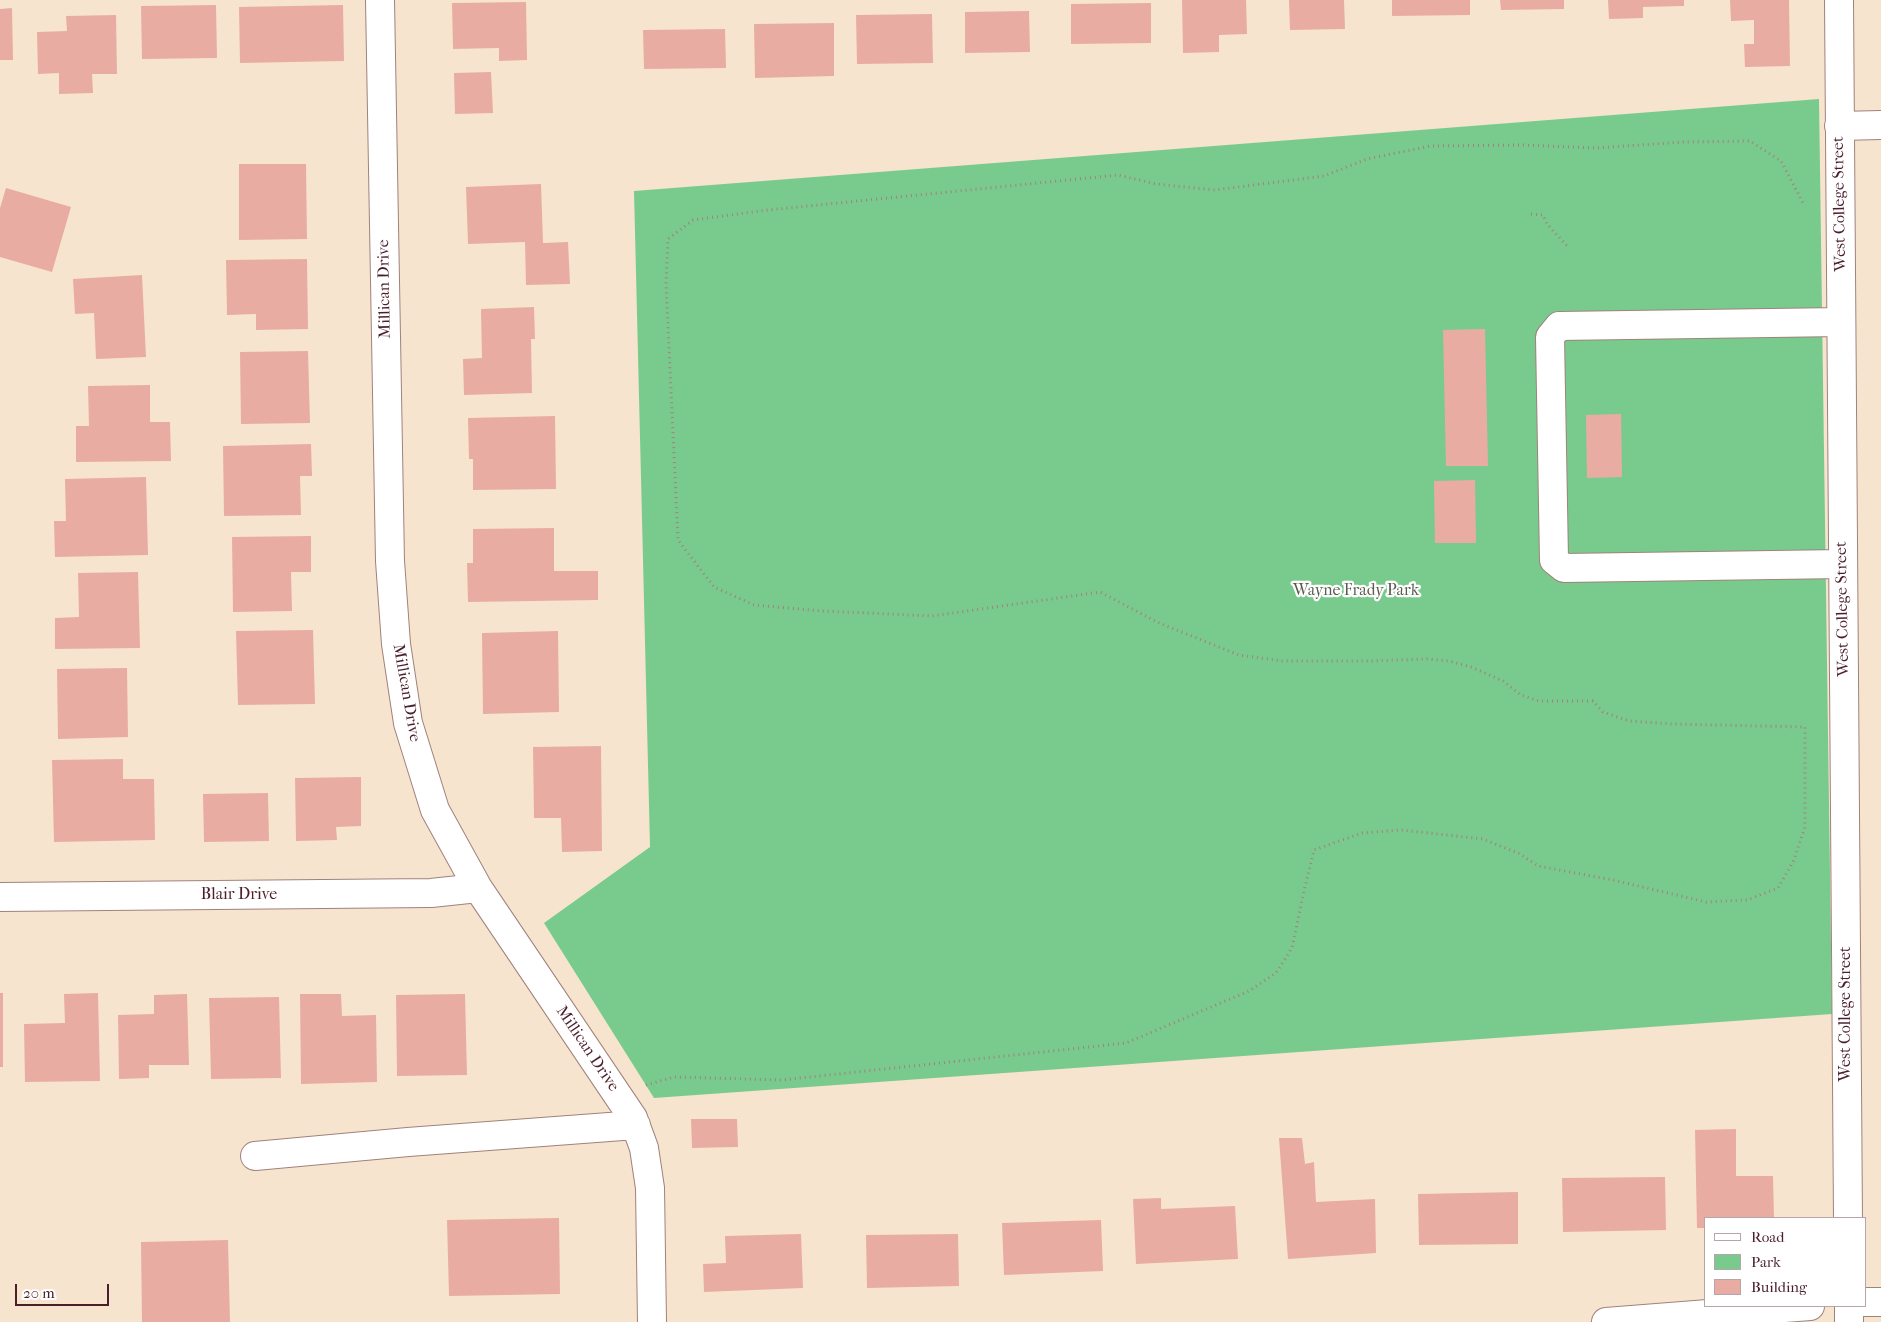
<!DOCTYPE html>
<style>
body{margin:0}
#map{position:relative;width:1881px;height:1322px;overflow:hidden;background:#f7e4ce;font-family:"IM FELL French Canon",serif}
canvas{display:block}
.legend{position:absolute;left:1704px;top:1217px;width:162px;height:90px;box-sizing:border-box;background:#fff;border:1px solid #b7a5aa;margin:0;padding:6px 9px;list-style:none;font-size:15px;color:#4a1f2b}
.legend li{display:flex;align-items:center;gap:10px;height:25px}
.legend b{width:25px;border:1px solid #b7a5aa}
.scale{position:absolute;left:15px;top:1284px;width:94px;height:22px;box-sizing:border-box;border:2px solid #4a1f2b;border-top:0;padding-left:6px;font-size:15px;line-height:18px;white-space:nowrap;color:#4a1f2b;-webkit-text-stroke:4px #fff;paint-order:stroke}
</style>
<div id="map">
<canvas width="1881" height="1322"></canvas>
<ul class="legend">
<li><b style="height:6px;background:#fff"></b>Road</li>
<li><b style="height:14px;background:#79cb8d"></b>Park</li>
<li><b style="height:14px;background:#e9aca3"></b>Building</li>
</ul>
<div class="scale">20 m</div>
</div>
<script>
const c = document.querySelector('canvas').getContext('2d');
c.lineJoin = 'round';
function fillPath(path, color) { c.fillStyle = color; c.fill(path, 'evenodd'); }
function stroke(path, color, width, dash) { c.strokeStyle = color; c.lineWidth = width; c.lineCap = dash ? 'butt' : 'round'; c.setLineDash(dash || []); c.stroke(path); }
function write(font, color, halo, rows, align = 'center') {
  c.font = font + ' "IM FELL French Canon",serif'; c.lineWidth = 4.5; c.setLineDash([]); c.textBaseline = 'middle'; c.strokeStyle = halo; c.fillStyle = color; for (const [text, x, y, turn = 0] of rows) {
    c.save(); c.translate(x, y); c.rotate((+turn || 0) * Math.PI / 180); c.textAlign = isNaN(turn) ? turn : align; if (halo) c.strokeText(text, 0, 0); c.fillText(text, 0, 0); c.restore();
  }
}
fillPath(new Path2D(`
 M1819 99 1832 1014 654 1098 544 923 650 847 634 191Z`), '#79cb8d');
fillPath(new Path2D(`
 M1182 0H1246L1247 34 1219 35V52L1183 53Z
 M1289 0H1344L1345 29 1290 30Z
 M1392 0H1470V15L1392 16Z
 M1500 0H1564V9L1501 10Z
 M1608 0H1684V6L1643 7V18L1609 19Z
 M1730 0H1789L1790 66 1745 67 1744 44H1754V20L1731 21Z
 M526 2 527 60 499 61V48L453 49 452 3Z
 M1151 3V43L1071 44V4Z
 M216 5 217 58 142 59 141 6Z
 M343 5 344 61 240 63 239 7Z
 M12 8 13 60H0V9Z
 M1029 11 1030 52 965 53V12Z
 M932 14 933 63 857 64 856 15Z
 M116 15 117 74H92L93 93 59 94V73L38 74 37 32 67 31 66 16Z
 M834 23V76L755 78 754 24Z
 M725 29 726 68 644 69 643 30Z
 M491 72 493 113 455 114 454 73Z
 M239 164H306L307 239 239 240Z
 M541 184 543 243 568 242 570 284 526 285 525 242 468 244 466 187Z
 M6 188 71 207 52 272 0 257V208Z
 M307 259 308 329 256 330V314L227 315 226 260Z
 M142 275 146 357 96 359 94 313 75 314 73 279Z
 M534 307 535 339H531L532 393 464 395 463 359 482 358 481 309Z
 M1485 329 1488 466H1446L1443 330Z
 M308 351 310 423 241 424 240 352Z
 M150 385V422H170L171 461 76 462V426H89L88 386Z
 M1621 414 1622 477 1587 478 1586 415Z
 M555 416 556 489 473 490V459H469L468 418Z
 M311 444 312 476H300L301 515 224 516 223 446Z
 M146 477 148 555 55 557 54 521H66L65 479Z
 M1475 480 1476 543H1435L1434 481Z
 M554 528V571H598V600L468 602 467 563H473V529Z
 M311 536V572H291L292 611 233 612 232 537Z
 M138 572 140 648 55 649V618L79 617 78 573Z
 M313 630 315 704 238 705 236 631Z
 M558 631 559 712 483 714 482 633Z
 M127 668 128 737 58 739 57 669Z
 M601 746 602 851 562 852 561 818H534L533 747Z
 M123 759V779H154L155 840 54 842 52 760Z
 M361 777V826L336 827 337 840 296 841 295 778Z
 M268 793 269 841 204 842 203 794Z
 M0 993H3V1067H0Z
 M98 993 100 1081 25 1082 24 1024 65 1023 64 994Z
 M187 994 189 1065H149V1078L119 1079 118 1015 154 1014V995Z
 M300 994H341L342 1016 376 1015 377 1082 301 1084Z
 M465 994 467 1075 397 1076 396 995Z
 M279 997 281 1078 211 1079 209 998Z
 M691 1119H737L738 1147 692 1148Z
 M1736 1129V1176H1773L1774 1218H1705V1228H1697L1695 1130Z
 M1279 1138H1302L1305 1164 1314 1162 1316 1202 1375 1199 1376 1253 1288 1259Z
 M1665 1177 1666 1230 1563 1232 1562 1178Z
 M1518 1192V1244L1419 1245 1418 1194Z
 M1161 1198V1209L1235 1206 1238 1259 1136 1264 1133 1199Z
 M559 1218 560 1294 449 1296 447 1220Z
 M1101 1220 1103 1271 1004 1275 1002 1223Z
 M801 1234 803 1288 704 1292 703 1264 726 1263 725 1236Z
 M958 1234 959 1286 867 1288 866 1235Z
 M228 1240 230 1322H142L141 1242Z`), '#e9aca3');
const minor = new Path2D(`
 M380 0 390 561 396 644 408 723 435 810 478 888 633 1118 644 1148 650 1188 652 1322
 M1839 0 1848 1218
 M1839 126 1881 125
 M1841 322 1559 326 1550 337 1554 560 1564 568 1843 564
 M0 897 431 893 478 888
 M255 1156 408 1142 636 1125
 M1865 1302H1881
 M1849 1306V1322
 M1606 1322 1810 1306`);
stroke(minor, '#a0827c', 30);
stroke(new Path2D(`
 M1531 214 1543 215 1547 224 1569 248
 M646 1085 674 1077 782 1080 1126 1043 1249 991 1276 973 1292 948 1304 891 1314 850 1362 833 1401 830 1483 839 1520 854 1538 866 1613 880 1706 902 1747 900 1778 888 1793 862 1805 827V727L1672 724 1629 721 1603 712 1593 701H1539L1521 695 1503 681 1471 667 1449 661 1427 659 1370 661H1282L1239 655 1159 623 1100 592 932 616 822 611 754 605 714 587 678 540 666 284 668 239 693 220 768 210 1118 175 1156 184 1215 190 1324 176 1367 159 1430 146 1523 145 1596 148 1684 142 1750 141 1781 161 1803 203`), '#a0827c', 3, [1, 4]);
stroke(minor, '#fff', 28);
write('16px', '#4a1f2b', '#fff', [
 ["West College Street",1840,204,-91],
 ["Millican Drive",385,289,-91],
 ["West College Street",1843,609,-91],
 ["Millican Drive",406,693,80],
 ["Blair Drive",239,895],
 ["West College Street",1846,1014,-90],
 ["Millican Drive",587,1049,56]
]);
write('16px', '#5a5b4d', '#fff', [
 ["Wayne Frady Park",1356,591]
]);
</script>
